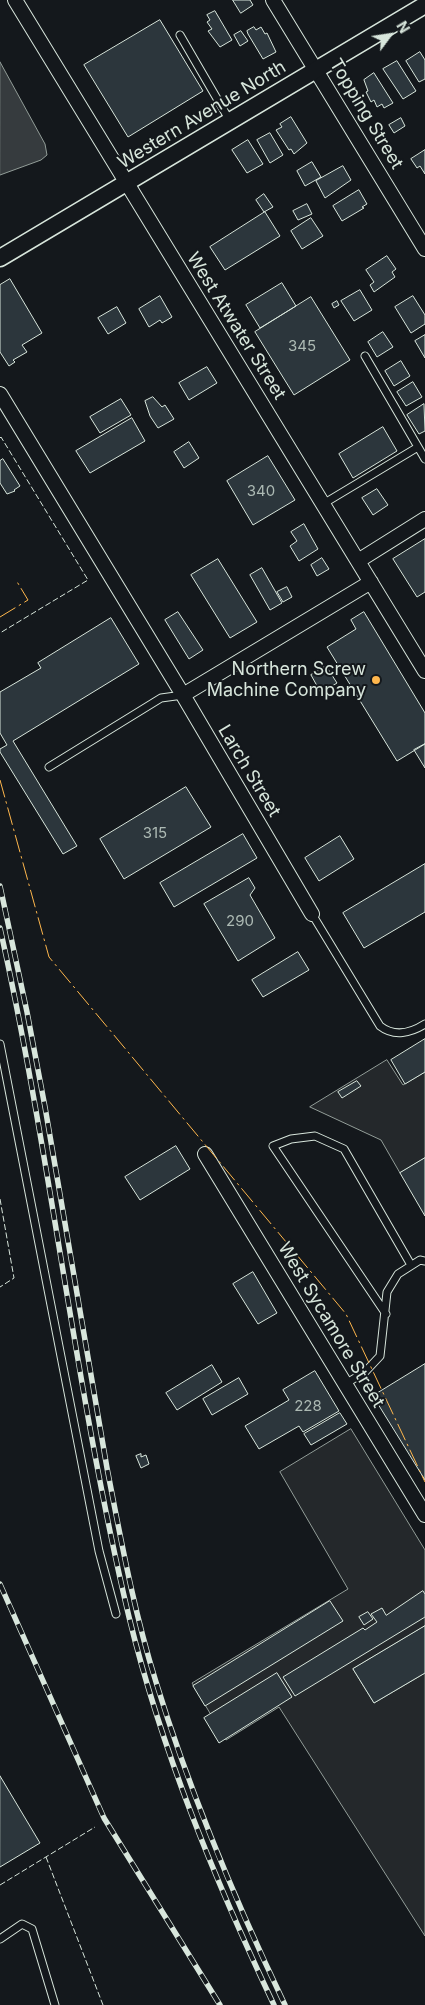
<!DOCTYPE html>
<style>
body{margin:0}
#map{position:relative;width:425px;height:2005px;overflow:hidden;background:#14181c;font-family:Inter,sans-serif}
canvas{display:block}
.north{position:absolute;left:365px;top:10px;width:50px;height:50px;-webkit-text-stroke:4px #14181c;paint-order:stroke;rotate:59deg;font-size:14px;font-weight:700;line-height:20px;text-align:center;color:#d8e6dc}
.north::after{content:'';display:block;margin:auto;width:18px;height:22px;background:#d8e6dc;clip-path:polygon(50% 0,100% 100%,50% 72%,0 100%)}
</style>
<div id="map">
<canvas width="425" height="2005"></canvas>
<div class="north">N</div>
</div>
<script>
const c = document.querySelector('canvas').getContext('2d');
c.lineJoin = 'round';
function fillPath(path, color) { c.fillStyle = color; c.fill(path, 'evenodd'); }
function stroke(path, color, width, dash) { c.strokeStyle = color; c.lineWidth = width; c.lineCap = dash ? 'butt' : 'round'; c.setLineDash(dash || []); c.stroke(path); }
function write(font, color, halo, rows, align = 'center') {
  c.font = font + ' Inter,sans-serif'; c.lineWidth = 4; c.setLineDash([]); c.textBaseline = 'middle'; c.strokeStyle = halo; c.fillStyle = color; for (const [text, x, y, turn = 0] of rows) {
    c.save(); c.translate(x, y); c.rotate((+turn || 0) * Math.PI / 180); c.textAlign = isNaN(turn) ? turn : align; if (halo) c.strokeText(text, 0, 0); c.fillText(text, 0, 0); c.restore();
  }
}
const parking = new Path2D(`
 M387 1060 403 1085 425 1072V1158L400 1173 381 1140 310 1107Z
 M351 1429 425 1550V1626L353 1669 374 1703 425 1673V1936L279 1707 226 1740 192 1683 348 1589 280 1472Z`);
fillPath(parking, '#24282b');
stroke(parking, '#939e99', 1);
const water = new Path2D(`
 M0 62 45 144 47 155 41 160 0 175Z`);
fillPath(water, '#363b3e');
stroke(water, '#939e99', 1);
const building = new Path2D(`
 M233 0H250L253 5 241 13Z
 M215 11 232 40 220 47 208 31 212 29 207 22 210 20 207 15Z
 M160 20 203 91 128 137 84 65Z
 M254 27 256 30 261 27 265 34 267 33 276 52 263 59 248 34 247 31Z
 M241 31 248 41 240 46 234 35Z
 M420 52 425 60V79L419 82 406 61Z
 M397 61 416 91 403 99 383 69Z
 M374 73 393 103 384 108 382 104 377 107 374 100 371 102 366 92 368 91 364 80Z
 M291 117 307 143 294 154 291 149 289 150 276 130 282 127 280 124Z
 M401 118 405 126 394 133 389 125Z
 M270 133 283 155 270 163 257 140Z
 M248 140 263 164 247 173 232 150Z
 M425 150V174L420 166 417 168 411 159Z
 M312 162 321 177 305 186 297 171Z
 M343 166 351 180 325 198 316 181Z
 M359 190 367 204 362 207 364 208 342 221 333 206Z
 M264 194 273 207 264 212 256 200Z
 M307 204 312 214 298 220 293 211Z
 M265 212 280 236 225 270 210 247Z
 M311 218 323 236 302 249 291 231Z
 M387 256 396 269 392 272 395 277 374 292 370 285 374 282 366 270Z
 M10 279 42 333 22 345 27 352 13 360 15 362 9 366 0 352V285Z
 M282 283 296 306 260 328 246 305Z
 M360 290 372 310 354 321 341 301Z
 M160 296 172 317 162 323 160 320 149 327 139 309Z
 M413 296 425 315V324L411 333 395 307Z
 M311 297 350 360 294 395 255 332Z
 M337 301 339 305 334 308 332 304Z
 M117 307 126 323 108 334 98 318Z
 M383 332 393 347 377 357 368 342Z
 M425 335V358L415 341Z
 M401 361 410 376 394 386 385 371Z
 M207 367 217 383 189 400 179 383Z
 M413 382 422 397 406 406 397 392Z
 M153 397 162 407 165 405 174 419 158 428 150 416 145 401Z
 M121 399 131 415 100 433 90 417Z
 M424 404 425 431 419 434 407 415Z
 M132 418 145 441 90 473 76 451Z
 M383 427 397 451 353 478 339 454Z
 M189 442 199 458 184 468 174 452Z
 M268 456 295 500 253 525 227 481Z
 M3 459 20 486 14 490 15 491 7 494 0 483V461Z
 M377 489 388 505 373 515 362 498Z
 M304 524 318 549 299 561 290 546 297 541 291 532Z
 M425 539V592L417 597 393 559Z
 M322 558 329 569 317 576 311 565Z
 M218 559 257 622 230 638 191 575Z
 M262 568 282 603 270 610 250 575Z
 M287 587 292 597 283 602 277 592Z
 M178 612 203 650 189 659 165 620Z
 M364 612 425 713V744L397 761 327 647 356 629 351 620Z
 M111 618 139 664 13 741 77 846 63 854 0 752V749L7 745 0 733V692L41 668 38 663Z
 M326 666 337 683 321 693 311 675Z
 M425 744V768L414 750Z
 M186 787 211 827 124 879 100 839Z
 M243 834 257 858 174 907 160 883Z
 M340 836 354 859 319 881 305 858Z
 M425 864V912L364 948 343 913Z
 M249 878 255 888 250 895 275 938 238 961 204 904Z
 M298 952 309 970 263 997 252 980Z
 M425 1039V1072L405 1084 391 1060Z
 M357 1081 361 1086 342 1098 338 1092Z
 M176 1146 190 1169 140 1200 125 1177Z
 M425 1158V1216L400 1173Z
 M253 1272 277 1313 258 1324 233 1284Z
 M425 1364V1480L373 1396Z
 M212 1365 222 1382 177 1410 166 1393Z
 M315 1371 339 1411 303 1432 299 1426 259 1449 245 1426 289 1400 283 1390Z
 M239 1378 248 1394 212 1415 203 1399Z
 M340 1413 347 1424 311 1445 304 1434Z
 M141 1454V1457L146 1455 149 1464 141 1468 136 1456Z
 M423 1591 425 1594V1617L295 1696 283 1677 363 1628 365 1630 377 1622 371 1614 382 1608 386 1615Z
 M330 1601 343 1621 205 1706 193 1686Z
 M368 1612 373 1619 364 1625 359 1617Z
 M425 1626V1673L374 1703 353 1669Z
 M277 1673 292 1697 219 1743 204 1718Z
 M0 1776 40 1843 0 1867Z`);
fillPath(building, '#2c363c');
stroke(building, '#d8e6dc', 1);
const service = new Path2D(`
 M180 35 230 121
 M365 356 425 459
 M323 504 418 447
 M49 767 161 698 183 695
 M312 914 380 1026C394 1037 411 1033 425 1024
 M0 1044 99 1551 116 1614
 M386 1314 273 1146 291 1139 315 1136 344 1149 411 1265
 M345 1384 365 1372 380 1356 387 1292 398 1274 420 1260 425 1261
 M0 1939 22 1924 32 1929 55 2005`);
const minor = new Path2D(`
 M15 0 425 671
 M273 0 425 249
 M0 394 183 695 312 914
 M358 561 425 519
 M183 695 371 582
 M205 1154 425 1515`);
const tertiary = new Path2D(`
 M0 258 425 5`);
stroke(service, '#d8e6dc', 9);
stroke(minor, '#d8e6dc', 16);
stroke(tertiary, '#d8e6dc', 19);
stroke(service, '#14181c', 7);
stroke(minor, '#14181c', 14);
stroke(tertiary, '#14181c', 16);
const rail = new Path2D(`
 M0 886 27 1012 45 1107 107 1468C121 1540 134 1612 156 1682 190 1793 235 1900 285 2005
 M0 928C51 1156 75 1390 129 1617 162 1752 215 1880 274 2005
 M0 1584 104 1818 220 2005`);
stroke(rail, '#d8e6dc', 5.5);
stroke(rail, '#14181c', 4, [11]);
stroke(new Path2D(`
 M0 438 1 437 88 580 0 633
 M0 1199 14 1278 0 1287
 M46 1857 103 2005
 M0 1885 95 1827`), '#d8e6dc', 1, [6, 2.5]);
stroke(new Path2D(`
 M0 617 28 600 16 580
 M0 780 49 957 346 1314 425 1482`), '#ffb74d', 1, [18, 4, 2.5, 4]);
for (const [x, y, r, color] of [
 [376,680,5,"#ffb74d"]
]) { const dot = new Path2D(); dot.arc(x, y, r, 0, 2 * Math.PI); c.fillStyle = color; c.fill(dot); stroke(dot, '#14181c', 2); }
write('15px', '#adbab4', null, [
 ["345",302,346],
 ["340",261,491],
 ["315",155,833],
 ["290",240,921],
 ["228",308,1406]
]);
write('18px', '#d8e6dc', '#14181c', [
 ["Topping Street",366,114,59],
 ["Western Avenue North",202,115,-31],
 ["West Atwater Street",236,326,58],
 ["Larch Street",249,771,59],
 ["West Sycamore Street",331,1325,59]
]);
write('18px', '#d8e6dc', '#14181c', [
 ["Northern Screw",366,670],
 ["Machine Company",366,691]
], 'right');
</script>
